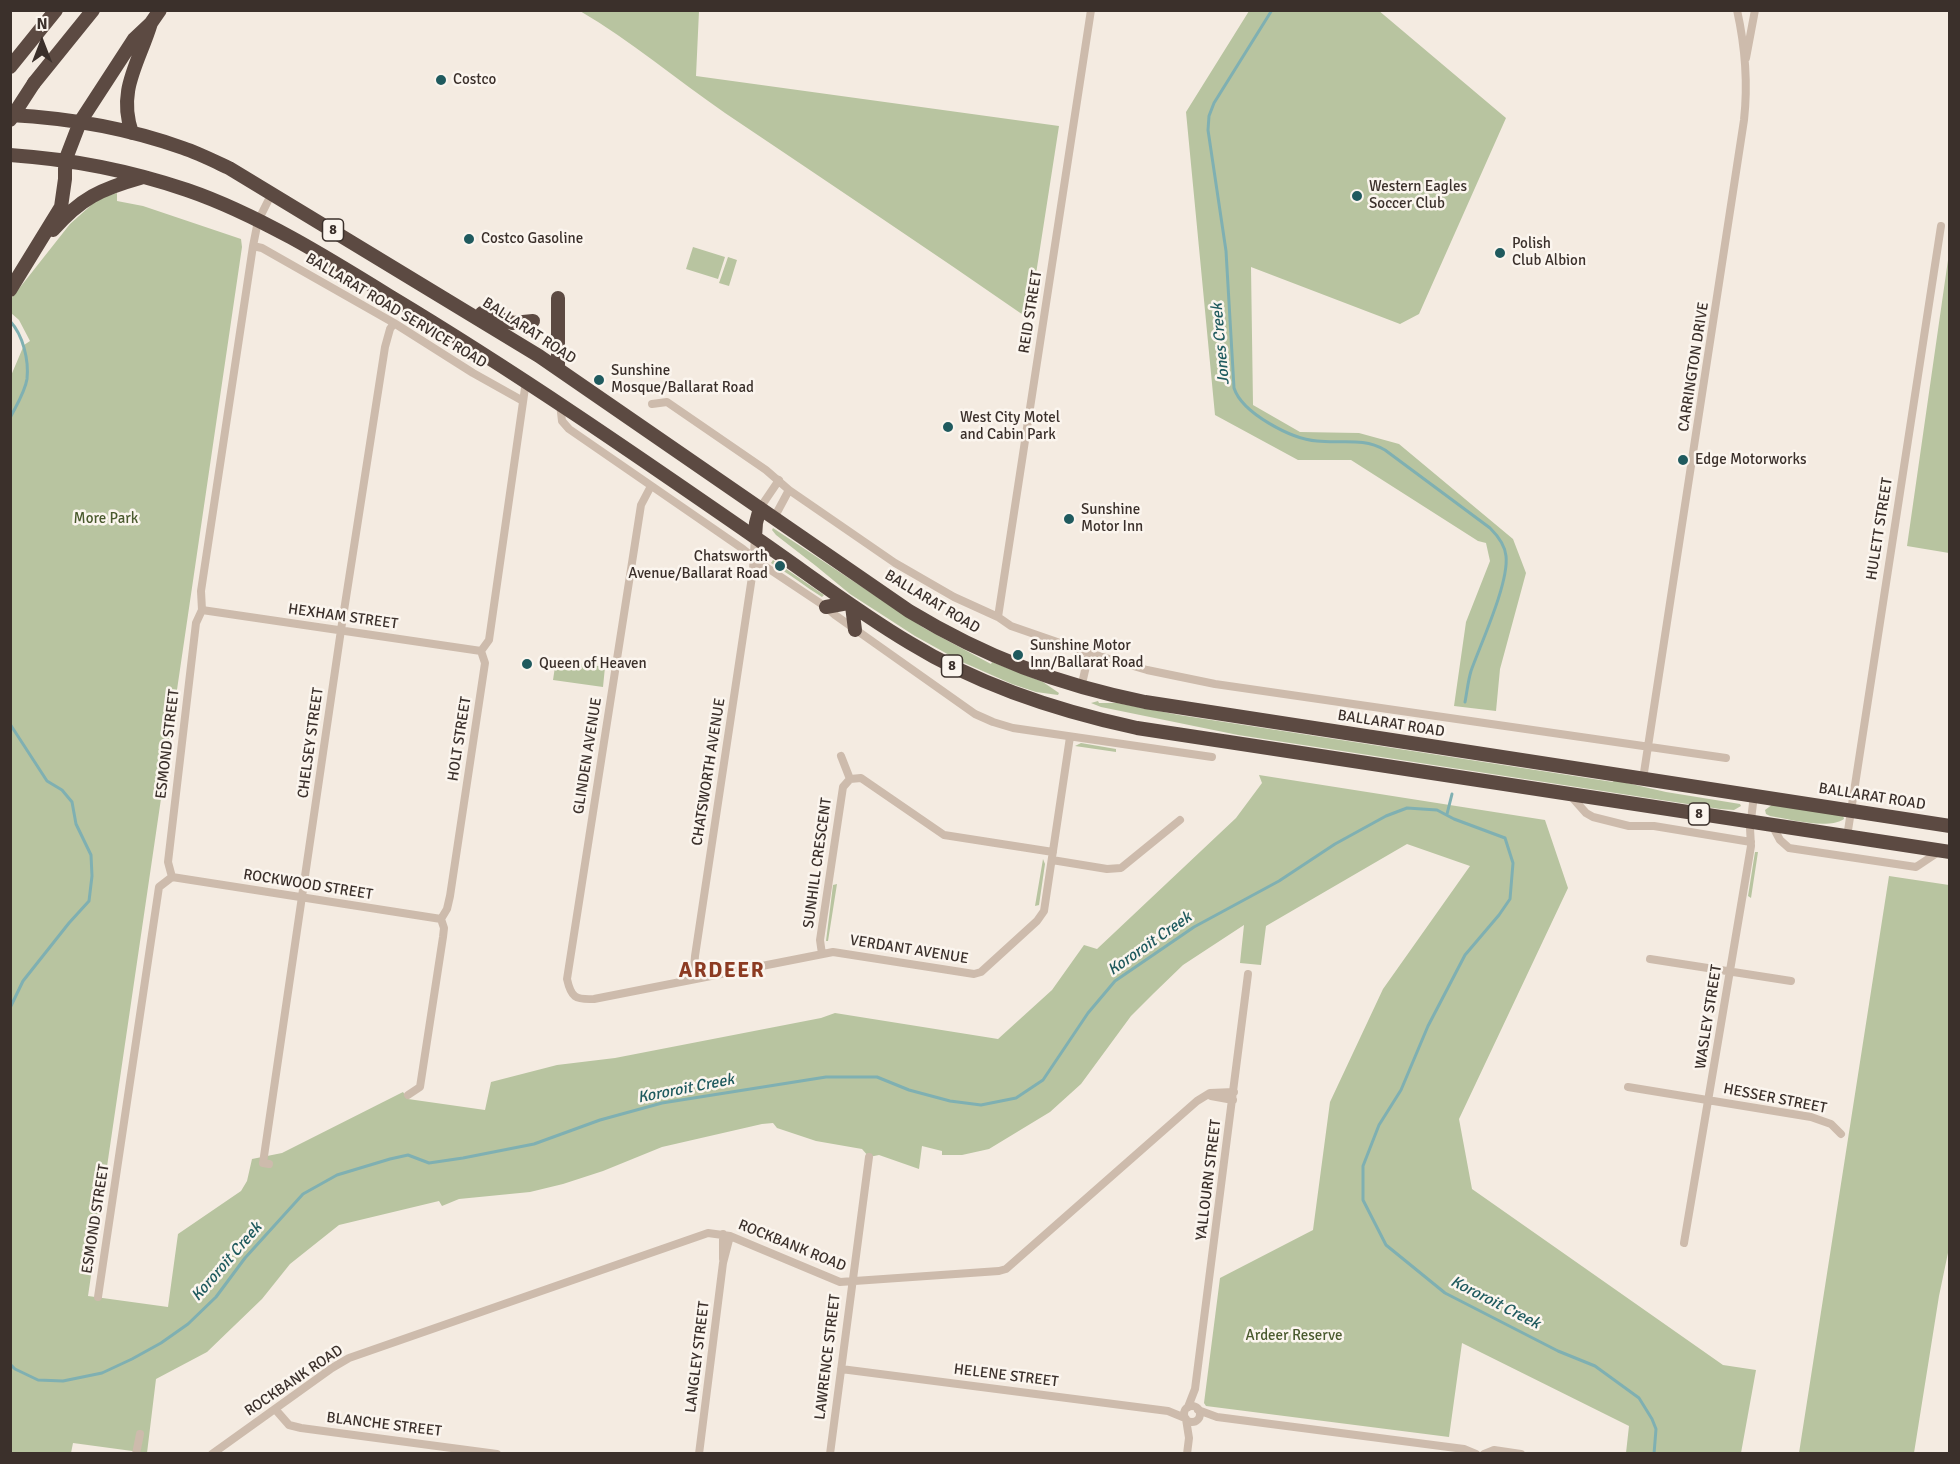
<!DOCTYPE html>
<style>
body{margin:0}
#map{position:relative;width:1960px;height:1464px;overflow:hidden;background:#f4ebe1;font-family:Signika,sans-serif}
canvas{display:block}
.frame{position:absolute;inset:0;border:12px solid #3b302b;pointer-events:none}
.north{position:absolute;left:12px;top:12px;width:60px;height:60px;-webkit-text-stroke:4px #fbf5ee;paint-order:stroke;rotate:0deg;font-size:16px;font-weight:700;line-height:24px;text-align:center;color:#3b302b}
.north::after{content:'';display:block;margin:auto;width:21px;height:27px;background:#3b302b;clip-path:polygon(50% 0,100% 100%,50% 72%,0 100%)}
</style>
<div id="map">
<canvas width="1960" height="1464"></canvas>
<div class="frame"></div>
<div class="north">N</div>
</div>
<script>
const c = document.querySelector('canvas').getContext('2d');
c.lineJoin = 'round';
function fillPath(path, color) { c.fillStyle = color; c.fill(path, 'evenodd'); }
function stroke(path, color, width, dash) { c.strokeStyle = color; c.lineWidth = width; c.lineCap = dash ? 'butt' : 'round'; c.setLineDash(dash || []); c.stroke(path); }
function write(font, color, halo, rows, align = 'center') {
  c.font = font + ' Signika,sans-serif'; c.lineWidth = 5; c.setLineDash([]); c.textBaseline = 'middle'; c.strokeStyle = halo; c.fillStyle = color; for (const [text, x, y, turn = 0] of rows) {
    c.save(); c.translate(x, y); c.rotate((+turn || 0) * Math.PI / 180); c.textAlign = isNaN(turn) ? turn : align; if (halo) c.strokeText(text, 0, 0); c.fillText(text, 0, 0); c.restore();
  }
}
fillPath(new Path2D(`
 M1378 10 1506 118 1419 314 1400 324 1251 267 1253 405 1300 432 1359 433 1399 444 1513 539 1526 573 1500 669 1496 711 1454 706 1466 622 1490 561 1486 543 1478 541 1351 460H1298L1215 415 1186 112 1249 11Z
 M580 11H699L696 76 1059 126 1029 319C928 249 826 181 725 113 676 79 631 41 580 11Z
 M117 193V201L143 206 241 239 242 247 88 1296 168 1307 178 1234 241 1191 247 1181 252 1159 282 1153 403 1092 408 1099 485 1110 491 1082 557 1065 615 1058 821 1018 835 1013 998 1039 1052 990 1084 945 1097 949 1236 818 1262 783 1259 775 1545 820 1568 888 1459 1119 1472 1189 1723 1365 1756 1370 1741 1453H1626L1629 1426 1462 1343 1449 1437 1206 1406 1204 1403 1220 1278 1313 1230 1330 1102 1383 989 1470 866 1407 844 1266 926 1261 965 1240 963 1244 925 1183 965 1154 993 1131 1016 1081 1084 1050 1112 989 1149 962 1155H942V1151L922 1146 919 1169 879 1155 869 1157 862 1149 816 1141 777 1128 773 1123 762 1124 662 1147 603 1171 563 1184 530 1192 459 1199 442 1206 439 1201 339 1225 290 1264 262 1299 207 1352 156 1379 147 1453 73 1443 71 1453H11L10 378 24 345 30 341 19 320 11 313 10 300 70 224 98 199Z
 M693 247 725 257 718 279 686 269Z
 M1949 253 1950 553H1949L1907 546Z
 M728 257 737 260 729 286 719 283Z
 M773 528 924 628 991 664 992 662 1043 682 1059 693 1058 695 1036 692 1012 684 960 661 915 636 850 594 816 566 776 535 772 530Z
 M773 560 824 595 822 597C806 587 788 573 771 563Z
 M556 660 605 667 603 687 553 680Z
 M1098 701 1099 703H1117L1179 715 1613 782 1614 780 1666 792 1740 804 1741 806 1734 810 1720 809 1238 735 1101 707 1091 703Z
 M1081 743 1116 749V752L1075 746Z
 M1773 804 1843 815 1844 819C1828 830 1789 819 1770 816L1766 814 1765 810Z
 M1755 852H1758L1751 898 1748 896Z
 M1043 859 1045 864 1039 905 1035 906Z
 M1889 876 1949 885V1248L1939 1296 1914 1453H1799Z
 M837 884 828 941H826L833 885Z`), '#b8c4a0');
stroke(new Path2D(`
 M1272 10 1214 103 1209 116 1208 130 1226 251 1234 388C1242 413 1291 439 1317 441 1342 444 1362 437 1385 450L1490 528C1498 536 1505 545 1506 556 1509 583 1481 643 1471 671 1468 681 1467 692 1465 702
 M10 321C23 335 29 360 27 379 25 392 16 406 10 418
 M10 724 47 781 62 790 72 802 76 824 91 855 92 876 89 901 69 923 23 981 10 1008
 M1447 814 1452 794
 M10 1364 15 1369 38 1380 63 1381 102 1373 132 1359 161 1343 188 1324 216 1297 245 1258 303 1194 337 1175 390 1159 408 1155 429 1163 463 1158 534 1144 600 1120 662 1103 826 1077H877L909 1090 950 1101 981 1105 1016 1098 1043 1080 1088 1013 1115 981 1194 927 1279 881 1335 844 1386 816 1407 808 1437 810 1454 819 1505 838 1513 863 1510 899 1499 915 1465 955 1428 1026 1401 1090 1379 1125 1363 1166V1200L1386 1245 1445 1293 1558 1351 1595 1366 1639 1398 1652 1419 1656 1429 1654 1454`), '#7fb0b2', 3);
stroke(new Path2D(`
 M1746 58 1755 10
 M253 246 262 248 394 323 473 373 523 401
 M560 404 562 421 569 429 743 549 763 565 826 607 835 615 975 714 993 722 1013 728 1212 757
 M652 404 667 402 766 470 789 490 895 563 954 597 998 617 1011 626 1089 653 1147 670 1215 684 1726 758
 M651 486 641 505 567 979C571 997 575 1000 594 999L833 952 974 974 981 972 1037 921 1044 911 1070 737
 M760 508 779 480
 M774 518 789 490
 M756 567 762 558 764 543
 M202 610 481 651
 M998 617 1091 10
 M1081 688 1089 653
 M841 756 850 779
 M1643 779 1744 120C1748 84 1745 46 1737 10
 M1570 795 1586 813 1593 817 1629 826H1654L1751 842
 M1772 825 1780 840 1789 848 1916 867 1940 851
 M1847 837 1941 226
 M1052 860 1107 869 1121 868 1180 820
 M172 877 441 919
 M822 954 820 940 843 787 850 779 861 778 944 835 1053 852
 M1650 959 1791 981
 M697 978 694 969 695 956 753 570 755 537
 M1628 1087 1811 1117 1831 1124 1841 1134
 M408 1095 420 1087 443 937 444 928 441 919 447 909 450 896 485 663 481 651 489 640 526 381
 M1211 1096 1233 1100
 M269 1164 263 1163 341 630 385 347 390 329 394 323
 M1684 1243 1751 846 1750 828 1754 795
 M723 1259V1234
 M98 1297 159 887 172 877 168 862 196 623 202 610 201 591 253 246 258 221 272 193
 M841 1369 1168 1411 1185 1418
 M1184 1414a8 8 0 1 1 16 0a8 8 0 1 1-16 0Z
 M1188 1407 1195 1389 1248 974
 M275 1409 289 1425 301 1428 497 1454
 M1198 1410 1217 1417 1464 1449 1476 1454
 M1186 1419 1189 1438 1187 1454
 M136 1454 140 1434
 M212 1454 332 1368 349 1358 708 1233 730 1236 840 1282 999 1271 1006 1269 1197 1101 1210 1093 1234 1092
 M699 1454 723 1263 730 1236
 M830 1454 869 1157
 M1484 1454 1494 1450 1521 1454`), '#cdbbac', 8);
stroke(new Path2D(`
 M10 67 56 10
 M34 83 93 10
 M10 115C69 118 127 128 183 148 198 153 214 161 229 168L539 356 909 611C985 657 1059 685 1145 702L1950 826
 M132 133C117 90 139 63 151 23
 M10 155C69 159 131 171 187 190 257 214 328 258 391 297 516 372 636 455 756 538 807 573 856 611 910 643 980 686 1058 711 1137 728L1950 852
 M53 230C81 198 101 189 140 178
 M10 290 61 207 65 179V161L80 122 134 39 151 23 160 10
 M558 298V369
 M482 313 513 323 533 321
 M755 537 756 523 760 508
 M852 606 855 630
 M826 607 848 603`), '#5c4a42', 14);
stroke(new Path2D(`
 M10 120 34 83`), '#5c4a42', 14);
for (const [x, y, r, color] of [
 [441,80,6,"#1f5a5e"],
 [1357,196,6,"#1f5a5e"],
 [469,239,6,"#1f5a5e"],
 [1500,253,6,"#1f5a5e"],
 [599,380,6,"#1f5a5e"],
 [948,427,6,"#1f5a5e"],
 [1683,460,6,"#1f5a5e"],
 [1069,519,6,"#1f5a5e"],
 [780,566,6,"#1f5a5e"],
 [1018,655,6,"#1f5a5e"],
 [527,664,6,"#1f5a5e"]
]) { const dot = new Path2D(); dot.arc(x, y, r, 0, 2 * Math.PI); c.fillStyle = color; c.fill(dot); stroke(dot, '#fbf5ee', 2); }
for (const [x, y, w] of [
 [333,230,21],
 [952,666,21],
 [1699,814,21]
]) { const box = new Path2D(); box.roundRect(x - w / 2, y - 11, w, 22, 4.5); c.fillStyle = '#fbf5ee'; c.fill(box); stroke(box, '#3b302b', 1.5); }
write('bold 14px', '#3b302b', null, [
 ["8",333,230],
 ["8",952,666],
 ["8",1699,814]
]);
write('15px', '#3b302b', '#fbf5ee', [
 ["Costco",453,80],
 ["Western Eagles",1369,187],
 ["Soccer Club",1369,204],
 ["Costco Gasoline",481,239],
 ["Polish",1512,244],
 ["Club Albion",1512,261],
 ["Sunshine",611,371],
 ["Mosque/Ballarat Road",611,388],
 ["West City Motel",960,418],
 ["and Cabin Park",960,435],
 ["Edge Motorworks",1695,460],
 ["Sunshine",1081,510],
 ["Motor Inn",1081,527],
 ["Chatsworth",768,557,"right"],
 ["Avenue/Ballarat Road",768,574,"right"],
 ["Sunshine Motor",1030,646],
 ["Inn/Ballarat Road",1030,663],
 ["Queen of Heaven",539,664]
], 'left');
write('15px', '#3b302b', '#fbf5ee', [
 ["BALLARAT ROAD SERVICE ROAD",396,311,31],
 ["REID STREET",1031,312,-81],
 ["BALLARAT ROAD",529,331,33],
 ["CARRINGTON DRIVE",1694,367,-81],
 ["HULETT STREET",1880,529,-81],
 ["BALLARAT ROAD",932,602,31],
 ["HEXHAM STREET",343,617,8],
 ["BALLARAT ROAD",1391,724,9],
 ["HOLT STREET",460,739,-81],
 ["CHELSEY STREET",311,743,-82],
 ["ESMOND STREET",168,744,-83],
 ["GLINDEN AVENUE",588,756,-81],
 ["CHATSWORTH AVENUE",709,772,-81],
 ["BALLARAT ROAD",1872,797,9],
 ["SUNHILL CRESCENT",818,863,-82],
 ["ROCKWOOD STREET",308,885,9],
 ["VERDANT AVENUE",909,950,9],
 ["WASLEY STREET",1709,1017,-81],
 ["HESSER STREET",1775,1099,11],
 ["YALLOURN STREET",1209,1180,-83],
 ["ESMOND STREET",96,1219,-81],
 ["ROCKBANK ROAD",792,1246,22],
 ["LANGLEY STREET",698,1357,-83],
 ["LAWRENCE STREET",828,1357,-83],
 ["HELENE STREET",1006,1376,7],
 ["ROCKBANK ROAD",294,1381,-34],
 ["BLANCHE STREET",384,1425,7]
]);
write('15px', '#4a5a2e', '#fbf5ee', [
 ["More Park",106,519],
 ["Ardeer Reserve",1294,1336]
]);
write('italic 16px', '#1f5a5e', '#fbf5ee', [
 ["Jones Creek",1221,344,-95],
 ["Kororoit Creek",1150,944,-35],
 ["Kororoit Creek",686,1089,-11],
 ["Kororoit Creek",227,1262,-49],
 ["Kororoit Creek",1495,1303,27]
]);
c.letterSpacing = '1.5px';
write('bold 21px', '#8c3b22', '#fbf5ee', [
 ["ARDEER",722,971]
]);
c.letterSpacing = '0px';
</script>
